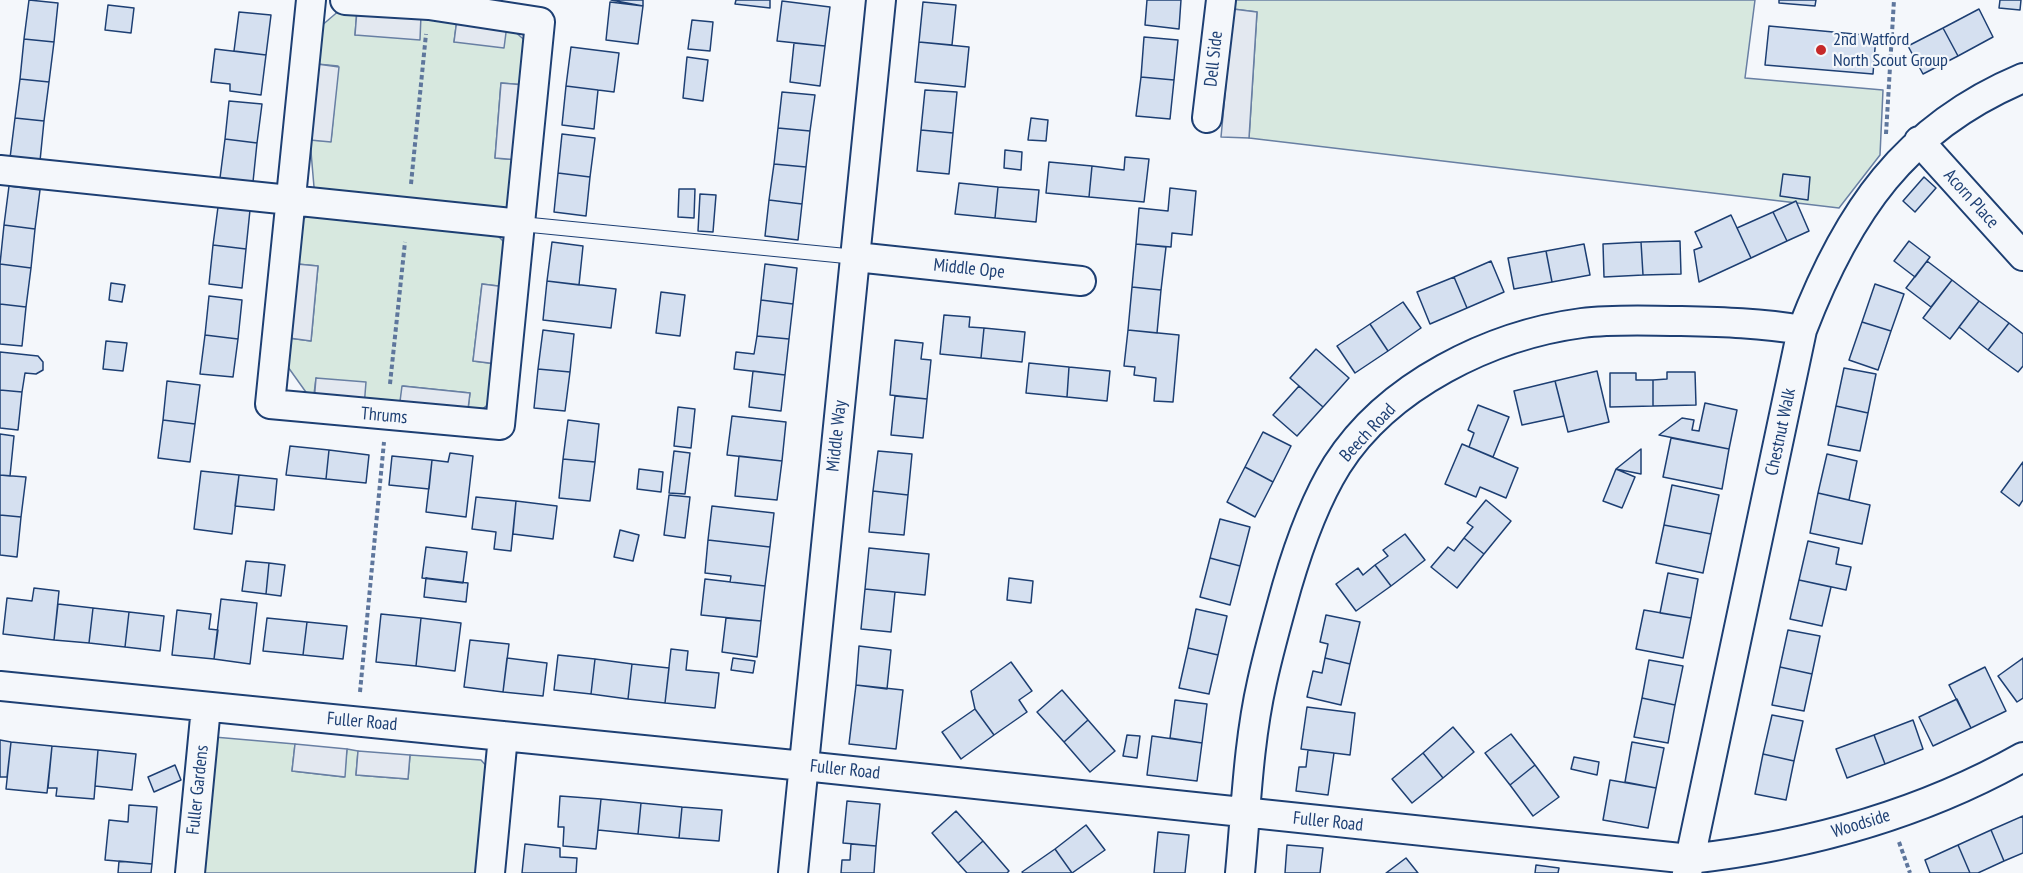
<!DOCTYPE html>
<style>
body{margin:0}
canvas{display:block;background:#f4f7fb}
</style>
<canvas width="2023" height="873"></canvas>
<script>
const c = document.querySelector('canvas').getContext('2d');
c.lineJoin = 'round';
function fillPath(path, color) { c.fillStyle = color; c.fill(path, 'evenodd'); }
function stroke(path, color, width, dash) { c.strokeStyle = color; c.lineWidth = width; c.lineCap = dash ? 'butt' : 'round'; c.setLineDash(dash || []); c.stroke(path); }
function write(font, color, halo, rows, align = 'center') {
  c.font = font + ' "PT Sans Narrow",sans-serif'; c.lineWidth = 4.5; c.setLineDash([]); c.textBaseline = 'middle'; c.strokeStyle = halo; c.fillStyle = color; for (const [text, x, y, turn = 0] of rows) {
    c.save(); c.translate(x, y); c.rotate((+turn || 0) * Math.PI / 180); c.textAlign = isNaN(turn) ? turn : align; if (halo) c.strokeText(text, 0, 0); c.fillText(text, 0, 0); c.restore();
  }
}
const green = new Path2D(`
 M1234 0H1755L1745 78 1883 90 1880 155 1839 208 1249 138 1257 12 1233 9Z
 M341 9 357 10 355 35 421 15 457 19 454 42 507 25 528 43 525 85 501 83 495 158 519 160 513 204 505 212 323 193 314 187 310 140 331 141 338 66 317 64 320 27Z
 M310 214 494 232 511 249 506 287 482 284 473 361 497 364C493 395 499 404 467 417L470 393 403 386 399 409 364 407 316 378 313 402 288 367 289 338 311 341 318 266 297 264 302 220Z
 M214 737 295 744 292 771 344 777 347 749 358 751 356 775 408 779 410 755 481 760 490 770 479 873H203Z`);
fillPath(green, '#d7e8df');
stroke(green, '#687fa3', 1.5);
const parking = new Path2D(`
 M1233 9 1257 12 1249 138 1221 137Z
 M357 10 421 15 420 40 355 35Z
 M457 19 507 25 504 48 454 42Z
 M317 64 339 67 331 142 310 140Z
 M501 83 525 85 519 160 495 158Z
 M297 264 318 266 311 341 289 338Z
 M482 284 506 287 497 364 473 361Z
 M316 378 366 382 364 407 314 402Z
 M402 386 470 393 467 417 399 409Z
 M295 744 347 749 345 777 292 771Z
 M358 751 410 755 408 779 356 775Z`);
fillPath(parking, '#e3e8f0');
stroke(parking, '#687fa3', 1.5);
const building = new Path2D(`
 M29 0 58 3 54 42 24 39Z
 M611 0H643V6Z
 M736 0H770V8L735 4Z
 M1147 0H1181L1179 29 1145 25Z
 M1779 0H1816L1815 6 1779 3Z
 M2000 0H2021L2020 10 1999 8Z
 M782 1 830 7 825 46 777 41Z
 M610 2 643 6 638 44 606 40Z
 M923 2 956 5 952 45 919 42Z
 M108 5 134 8 131 33 105 30Z
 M1979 9 1993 37 1958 56 1943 28Z
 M239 12 271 15 266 55 234 51Z
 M692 20 713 22 710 51 688 49Z
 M1769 26 1876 36 1873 74 1765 65Z
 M1943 28 1958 56 1923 74 1908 46Z
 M1144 37 1178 40 1174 80 1141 77Z
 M24 39 54 42 49 82 20 79Z
 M919 42 969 47 965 87 915 82Z
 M794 43 825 46 820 86 790 82Z
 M571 47 619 53 614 92 566 86Z
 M215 49 266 55 261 95 230 91V84L211 82Z
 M687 57 708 60 703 101 683 98Z
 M1141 77 1174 80 1170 119 1136 116Z
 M20 79 49 82 44 121 15 118Z
 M566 86 598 90 594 129 562 125Z
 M925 90 957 92 953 133 921 130Z
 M782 92 815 95 810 131 778 128Z
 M229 101 262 104 257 143 225 139Z
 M15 118 44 121 40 161 10 158Z
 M1031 118 1048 120 1046 141 1028 140Z
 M778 128 810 131 806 167 774 164Z
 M921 130 953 133 949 174 917 171Z
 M562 134 595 138 590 177 558 173Z
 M225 139 257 143 253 182 220 178Z
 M1005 150 1022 152 1021 170 1004 168Z
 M1125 157 1149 159 1144 202 1089 197 1092 166 1124 170Z
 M1049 162 1092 166 1089 197 1046 193Z
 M774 164 806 167 802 204 769 200Z
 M558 173 590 177 586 216 554 212Z
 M1783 174 1810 177 1808 200 1780 196Z
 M1924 177 1936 188 1915 212 1903 201Z
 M959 183 998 187 995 218 955 214Z
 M9 186 40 190 35 229 4 225Z
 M998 187 1039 190 1036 222 995 218Z
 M1170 188 1196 191 1192 235 1172 233 1171 247 1136 244 1139 208 1168 211Z
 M679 189H695L694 218 678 217Z
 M700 194 716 195 713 232 698 231Z
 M769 200 802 204 798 240 765 236Z
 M1796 201 1809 231 1787 241 1773 212Z
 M218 207 250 210 246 249 213 245Z
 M1773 212 1787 241 1751 258 1737 228Z
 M1731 215 1751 258 1699 282 1694 250 1702 247 1695 232Z
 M4 225 35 229 31 268 0 264Z
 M1680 241 1681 274 1643 275 1641 242Z
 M1909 241 1930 257 1915 277 1894 261Z
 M552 242 583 246 579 285 547 281Z
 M1641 242 1643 275 1604 277 1603 244Z
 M1136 244 1166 247 1161 290 1132 287Z
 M1584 244 1590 275 1552 282 1546 251Z
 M213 245 246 249 242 288 209 284Z
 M1546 251 1552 282 1514 289 1508 258Z
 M1491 261 1504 292 1467 308 1454 277Z
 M1927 261 1952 280 1931 307 1906 288Z
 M0 264 31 268 26 307 0 304Z
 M765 264 797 268 793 304 761 300Z
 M1454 277 1467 308 1430 324 1417 292Z
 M1952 280 1979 301 1950 339 1923 318Z
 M547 281 616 289 611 328 543 320Z
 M111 283 125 285 122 302 109 300Z
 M1875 284 1904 294 1891 331 1862 322Z
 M1132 287 1161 290 1157 333 1128 330Z
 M661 292 685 295 680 336 656 333Z
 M209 296 242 300 238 339 205 335Z
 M761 300 793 304 789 339 757 336Z
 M1979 301 2009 323 1988 350 1959 327Z
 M1403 302 1421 328 1388 351 1370 324Z
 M0 304 26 307 22 346 0 344Z
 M944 315 970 317 969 327 984 328 981 358 940 354Z
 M1862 322 1891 331 1878 370 1849 360Z
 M2009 323 2023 334V366L2018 372 1988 350Z
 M1370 324 1388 351 1355 373 1337 346Z
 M984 328 1025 332 1022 362 981 358Z
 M543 330 574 334 570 372 538 369Z
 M1128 330 1179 335 1173 402 1154 401 1156 378 1134 375 1135 367 1124 366Z
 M205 335 238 339 233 377 200 374Z
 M757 336 789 339 785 375 734 369 736 352 754 354Z
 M895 340 923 343 921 359 931 360 927 399 890 395Z
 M106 341 127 343 123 371 103 369Z
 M1316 349 1349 378 1323 407 1290 378Z
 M0 352 38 356 43 362V370L36 374 25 373 22 392 0 390Z
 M1029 363 1069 367 1067 397 1026 393Z
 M1069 367 1110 371 1107 401 1067 397Z
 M1844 368 1876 374 1868 413 1836 406Z
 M538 369 570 372 565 411 534 408Z
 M753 371 785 375 781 411 749 407Z
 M1597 371 1609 422 1568 432 1555 381Z
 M1667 372H1695L1696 405 1653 406V380L1667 379Z
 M1610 373H1636V380H1653V406L1610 407Z
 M167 381 200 385 195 424 163 420Z
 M1555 381 1564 416 1522 425 1514 391Z
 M1299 386 1323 407 1297 436 1273 415Z
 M0 390 22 392 18 430 0 428Z
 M895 396 927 399 923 438 891 435Z
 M1705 403 1737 410 1729 449 1659 435 1682 418 1694 420 1692 430 1699 431Z
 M1478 405 1509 417 1493 457 1469 447 1474 433 1468 430Z
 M1836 406 1868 413 1860 451 1828 445Z
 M678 407 695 409 691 448 674 446Z
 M732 416 786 422 782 461 727 455Z
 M163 420 195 424 190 462 158 458Z
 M568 420 599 424 595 462 563 459Z
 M1263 432 1291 446 1273 482 1245 467Z
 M0 434 14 436 10 476 0 475Z
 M1671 438 1729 449 1722 489 1663 477Z
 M1462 444 1518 468 1506 498 1480 487 1476 497 1445 484Z
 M290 446 329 450 326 479 286 475Z
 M1641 449V474L1616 469Z
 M329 450 369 455 366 483 326 479Z
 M674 451 690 453 685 494 669 493Z
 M878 451 912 454 908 495 873 491Z
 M450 453 473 456 466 517 426 512 432 460 448 462Z
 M1827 454 1857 461 1849 500 1818 493Z
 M392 456 432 460 429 489 389 485Z
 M739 456 782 461 777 500 735 496Z
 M563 459 595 462 590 501 559 498Z
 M2023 462V500L2019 506 2001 492Z
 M1245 467 1273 482 1255 517 1227 502Z
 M639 469 663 472 661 492 637 489Z
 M1616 469 1635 477 1622 508 1603 501Z
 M201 471 239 475 232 534 194 529Z
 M0 475 26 477 21 517 0 515Z
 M239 475 277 479 274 510 235 506Z
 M1672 485 1719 495 1711 534 1664 525Z
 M873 491 908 495 904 535 869 532Z
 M1818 493 1870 505 1862 544 1810 533Z
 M669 495 690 497 685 538 664 535Z
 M476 497 516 501 511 551 494 549 496 532 472 529Z
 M1486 500 1511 521 1484 554 1464 538 1473 527 1467 523Z
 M516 501 557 506 553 539 513 534Z
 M712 506 774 513 770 547 708 540Z
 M0 515 21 517 17 557 0 555Z
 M1220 519 1250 527 1240 566 1210 558Z
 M1664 525 1711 534 1703 573 1656 563Z
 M620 530 639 535 633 561 614 557Z
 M1405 534 1425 560 1391 586 1375 565 1388 556 1383 550Z
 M1464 538 1484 554 1457 588 1431 567 1448 547 1454 551Z
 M708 540 770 547 765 586 730 582 731 576 705 573Z
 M1808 541 1839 548 1836 564 1851 567 1846 590 1799 580Z
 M426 547 467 552 463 583 422 578Z
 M869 548 929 554 925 595 865 589Z
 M1210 558 1240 566 1230 605 1200 597Z
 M246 561 269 563 266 594 242 591Z
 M269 563 285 565 281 596 266 594Z
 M1375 565 1391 586 1356 611 1336 584 1358 568 1363 575Z
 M1668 573 1698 579 1691 618 1660 613Z
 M426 578 468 583 466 602 424 597Z
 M1009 578 1033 581 1031 603 1007 600Z
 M705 579 765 586 761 621 701 615Z
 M1799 580 1831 587 1822 626 1790 619Z
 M34 588 59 591 54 640 3 634 7 598 32 601Z
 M865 589 895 592 891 632 861 629Z
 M221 599 257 603 250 664 214 659Z
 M58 604 93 608 89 643 54 640Z
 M93 608 129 612 125 647 89 643Z
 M1196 609 1227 616 1218 655 1188 648Z
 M177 610 211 614 209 629 218 630 214 659 172 655Z
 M1644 610 1691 618 1683 658 1636 649Z
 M129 612 164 616 160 651 125 647Z
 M381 614 421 618 416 666 376 662Z
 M1326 615 1360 622 1350 664 1325 658 1328 644 1320 642Z
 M267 618 307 622 303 655 263 651Z
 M421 618 461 623 455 671 416 666Z
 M726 618 761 621 757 657 722 652Z
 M307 622 347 626 343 659 303 655Z
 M1788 630 1820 636 1812 674 1780 667Z
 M470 640 509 644 503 692 464 687Z
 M859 646 891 650 887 689 856 685Z
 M1188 648 1218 655 1209 694 1179 688Z
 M671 649 688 651 686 670 719 673 715 708 665 703Z
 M558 655 595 659 591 694 554 690Z
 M507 658 547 663 543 696 503 692Z
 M733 658 755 661 753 673 731 670Z
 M1325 658 1350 664 1341 705 1307 697 1313 671 1322 673Z
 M2023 658V698L2017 702 1998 676Z
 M595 659 632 664 628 699 591 694Z
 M1649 660 1683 666 1675 705 1642 698Z
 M1011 662 1032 691 1019 700 1027 712 994 735 975 709 971 691Z
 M632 664 669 668 665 703 628 699Z
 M1780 667 1812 674 1804 711 1772 705Z
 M1985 667 2006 711 1971 728 1949 685Z
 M856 685 903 690 896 749 849 744Z
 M1062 690 1088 720 1064 742 1037 712Z
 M1642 698 1675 705 1668 743 1634 737Z
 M1957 699 1971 728 1933 746 1919 717Z
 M1175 700 1207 704 1202 743 1170 738Z
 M1307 707 1355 713 1350 755 1301 749Z
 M975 709 994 735 961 759 942 732Z
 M1772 715 1803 721 1794 761 1763 754Z
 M1088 720 1115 751 1090 772 1064 742Z
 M1913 720 1923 749 1885 764 1874 735Z
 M1453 727 1474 752 1443 778 1423 753Z
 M1511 734 1535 765 1510 785 1485 753Z
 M1127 735 1140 736 1137 758 1123 756Z
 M1874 735 1885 764 1847 778 1836 749Z
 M1152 736 1202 743 1197 781 1147 775Z
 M0 740 11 742 7 777H0Z
 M11 742 52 746 47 793 6 789Z
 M1632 742 1664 748 1656 788 1625 782Z
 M52 746 98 750 94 799 56 796 57 788H48Z
 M98 750 136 754 132 790 95 786Z
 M1308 750 1334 753 1328 795 1296 791 1299 767H1306Z
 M1423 753 1443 778 1412 803 1392 779Z
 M1763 754 1794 761 1786 800 1755 794Z
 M1574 757 1599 762 1597 775 1571 769Z
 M175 765 181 780 154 792 148 777Z
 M1535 765 1559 797 1533 816 1510 785Z
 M1610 780 1656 788 1648 828 1603 820Z
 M560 796 601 799 596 849 563 846 564 827H558Z
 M601 799 641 803 638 834 598 830Z
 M847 801 880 804 876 846 843 843Z
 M641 803 682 807 679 838 638 834Z
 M129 805 157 807 152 864 105 860 109 820 128 822Z
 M682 807 722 810 719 841 679 838Z
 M956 811 983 841 958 863 932 833Z
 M2023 816V853L2004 861 1991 830Z
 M1086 825 1105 850 1072 873 1055 849Z
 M1991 830 2004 861 1978 873H1970L1958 845Z
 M1158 832 1189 835 1185 873H1154Z
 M983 841 1009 871 1007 873H967L958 863Z
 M525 844 560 848V857L577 858 576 873H522Z
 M851 844 876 846 874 873H841L842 860H850Z
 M1287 845 1323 848 1320 873H1285Z
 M1958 845 1970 873H1930L1925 860Z
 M1055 849 1072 873H1023L1022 872Z
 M1406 858 1418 873H1386Z
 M119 861 152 864 151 873H118Z
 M1536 865 1559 868 1558 873H1535Z`);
fillPath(building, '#d5e0f0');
stroke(building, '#1d3f73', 1.5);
const lane = new Path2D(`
 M521 224 856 257`);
const street = new Path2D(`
 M311 0 270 404 500 425 540 22 429 5 345 0
 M1207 118 1221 0
 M1919 141 2023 256
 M0 170 521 224
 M856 257 1081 281
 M0 686 804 766 1690 859C1806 846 1920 815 2023 757
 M190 873 206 707
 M490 873 503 736
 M793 873 881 0
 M1240 873C1246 810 1248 744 1262 682 1269 650 1278 618 1287 586 1299 545 1314 502 1337 465 1388 385 1491 335 1582 323 1615 319 1648 321 1681 321 1722 322 1762 323 1802 330
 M1687 873 1802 330C1847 213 1904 128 2023 78`);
stroke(lane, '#1d3f73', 16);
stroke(street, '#1d3f73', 32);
stroke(new Path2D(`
 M1886 134 1894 0
 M411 184 426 34
 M390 384 405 242
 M360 692 384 442
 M1899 842 1910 873`), '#5e769c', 4, [4.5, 3]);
stroke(lane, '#f4f7fb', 14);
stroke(street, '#f4f7fb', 28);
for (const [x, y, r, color] of [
 [1821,50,6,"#c62828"]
]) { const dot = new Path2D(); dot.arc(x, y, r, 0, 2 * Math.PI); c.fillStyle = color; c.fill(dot); stroke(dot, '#f4f7fb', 2); }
write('18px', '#1d3f73', '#f4f7fb', [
 ["2nd Watford",1833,40],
 ["North Scout Group",1833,61]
], 'left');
write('18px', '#1d3f73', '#f4f7fb', [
 ["Dell Side",1214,59,-84],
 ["Acorn Place",1971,199,48],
 ["Middle Ope",969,269,6],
 ["Thrums",384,416,5],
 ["Chestnut Walk",1781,432,-78],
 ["Beech Road",1368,433,-47],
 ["Middle Way",837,436,-84],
 ["Fuller Road",362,722,5],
 ["Fuller Road",845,770,6],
 ["Fuller Gardens",198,790,-84],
 ["Fuller Road",1328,822,6],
 ["Woodside",1861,824,-17]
]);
</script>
